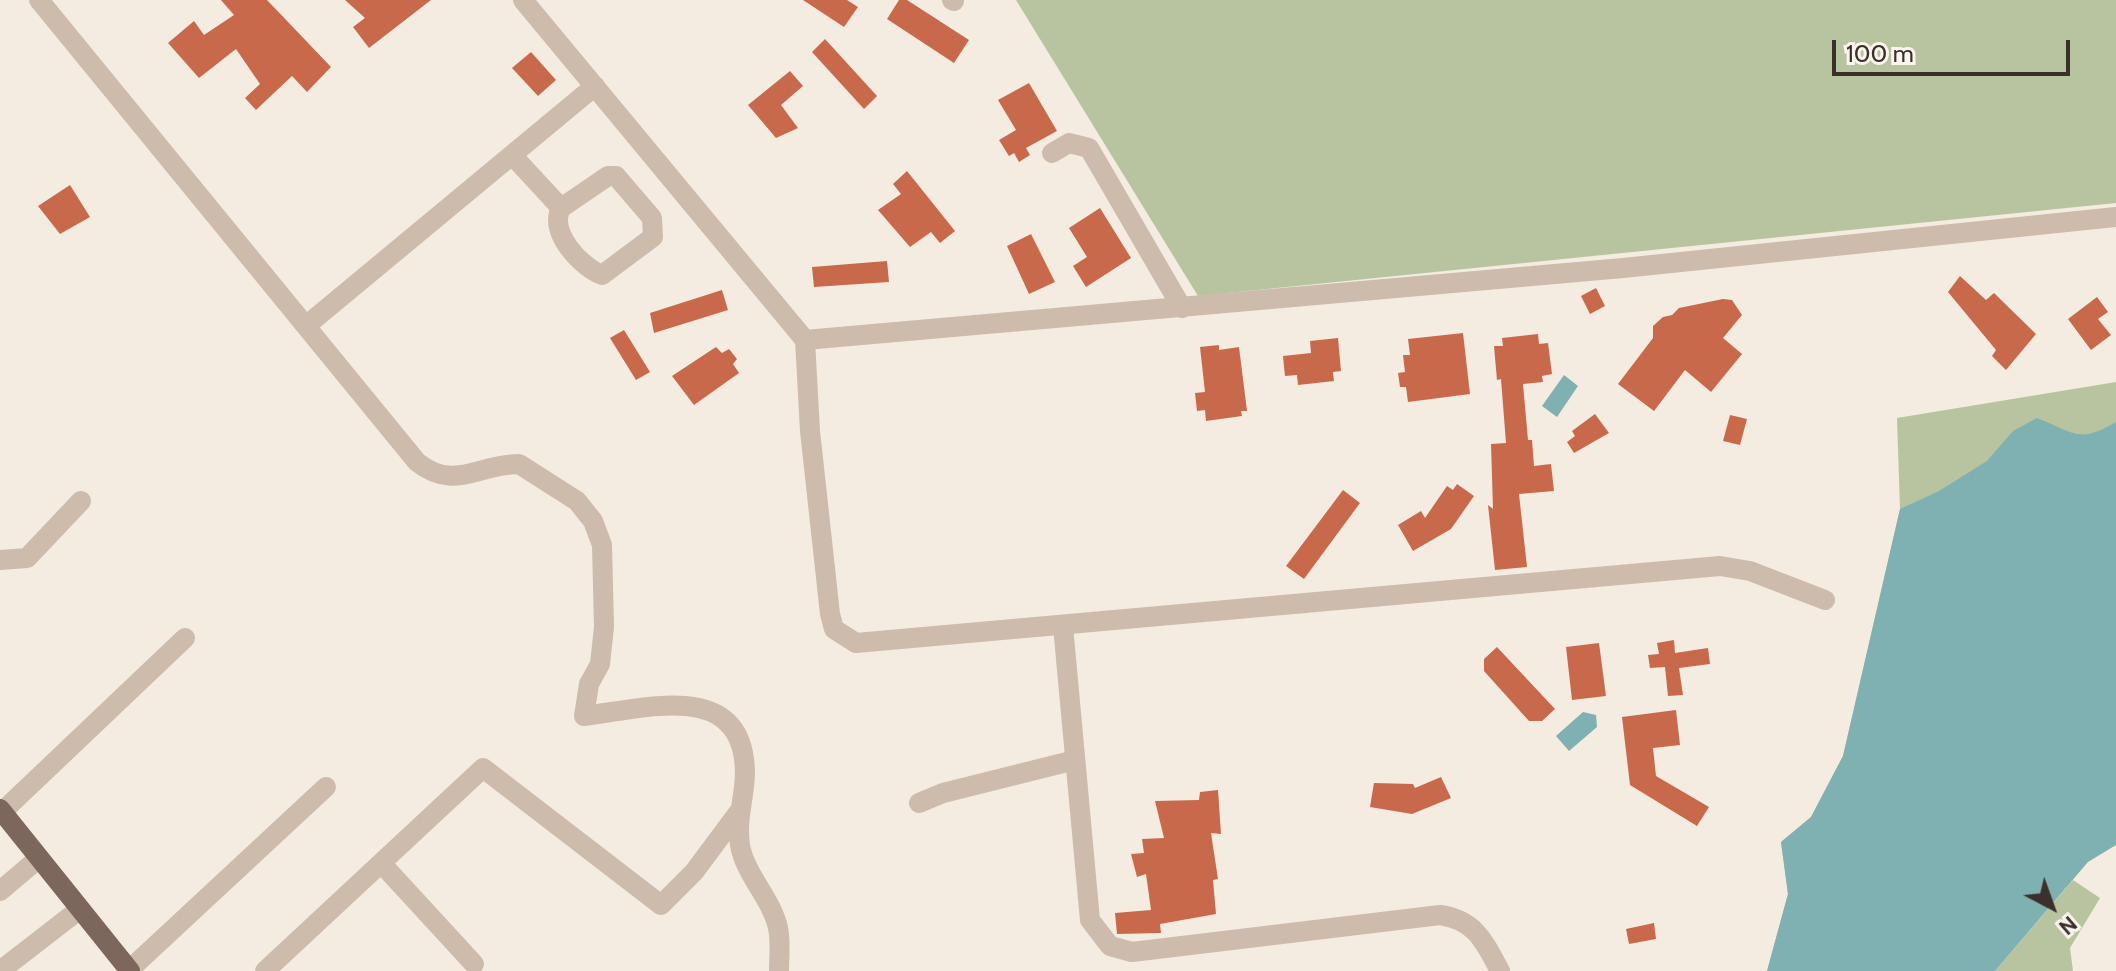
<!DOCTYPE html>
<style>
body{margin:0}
#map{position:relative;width:2116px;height:971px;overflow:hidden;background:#f4ebe1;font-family:Cabin,sans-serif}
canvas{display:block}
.north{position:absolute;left:2012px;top:867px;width:80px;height:80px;-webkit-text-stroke:6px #fbf5ee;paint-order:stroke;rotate:139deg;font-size:22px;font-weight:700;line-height:32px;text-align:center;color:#3b302b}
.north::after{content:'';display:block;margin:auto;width:28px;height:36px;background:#3b302b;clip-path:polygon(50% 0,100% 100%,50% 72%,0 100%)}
.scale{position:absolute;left:1832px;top:40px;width:238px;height:36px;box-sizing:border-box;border:4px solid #3b302b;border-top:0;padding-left:10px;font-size:24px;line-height:28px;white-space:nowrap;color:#3b302b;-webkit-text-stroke:6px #fbf5ee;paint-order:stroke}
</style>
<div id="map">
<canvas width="2116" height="971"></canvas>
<div class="north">N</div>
<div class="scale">100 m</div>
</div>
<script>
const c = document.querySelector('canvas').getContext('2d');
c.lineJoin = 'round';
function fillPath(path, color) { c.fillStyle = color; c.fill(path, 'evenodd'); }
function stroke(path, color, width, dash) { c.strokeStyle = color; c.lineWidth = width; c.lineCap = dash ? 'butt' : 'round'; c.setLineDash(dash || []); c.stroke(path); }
fillPath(new Path2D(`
 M1016 0H2116V203L1198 296Z
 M2116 382V588L1767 971 1788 894 1781 842 1811 817 1843 756 1900 509 1897 418Z
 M2073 880 2100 898 2070 948 2073 971H1995Z`), '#b8c4a0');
fillPath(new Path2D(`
 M1564 375 1578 386 1557 417 1542 406Z
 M2037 418C2075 433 2079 444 2116 422V845L2088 862 1995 971H1767L1788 894 1781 842 1811 817 1843 756 1900 509 1939 491 1987 461 2013 431Z
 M1583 712 1596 715 1597 727 1569 751 1556 736Z`), '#7fb0b2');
fillPath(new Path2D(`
 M221 0H267L331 67 307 92 292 76 256 110 245 98 260 84 236 49 199 78 168 43 194 21 204 35 234 15Z
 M345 0H431L369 48 353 27 365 18Z
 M803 0H847L858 7 844 27Z
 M899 0H907L969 40 954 63 887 19Z
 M825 39 877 96 864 109 812 52Z
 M531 52 556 80 538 96 512 68Z
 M790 71 803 86 781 105 798 128 776 138 748 105Z
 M1029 83 1057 131 1026 148 1030 155 1019 162 1014 153 1009 156 999 140 1016 130 998 100Z
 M907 171 955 231 940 243 931 232 910 247 878 210 901 194 893 184Z
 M70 185 90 217 60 234 38 206Z
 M1100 208 1131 258 1086 287 1073 266 1087 257 1069 228Z
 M1031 234 1055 282 1029 294 1007 246Z
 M887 261 889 282 814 287 812 267Z
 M1960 276 1986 300 1994 293 2036 334 2006 370 1992 356 1996 350 1948 292Z
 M1596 288 1605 306 1590 314 1581 296Z
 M722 290 728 310 654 333 650 313Z
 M2097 297 2108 312 2098 319 2111 335 2091 350 2068 319Z
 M1723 299 1732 300 1742 315 1723 338 1742 354 1711 392 1685 370 1654 411 1618 384 1653 338V326L1663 317 1672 315 1679 308Z
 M624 330 650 372 636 380 610 338Z
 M1463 333 1470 394 1408 402 1406 387H1400L1398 373 1405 372 1403 355H1410L1408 339Z
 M1538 334 1539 344 1548 343 1552 374 1542 376 1543 382 1523 384 1528 440H1532L1534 466 1551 464 1554 491 1519 494 1527 567 1495 570 1488 505 1493 509 1491 444 1506 443 1501 379 1497 380 1494 346H1503L1502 338Z
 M1338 338 1341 371 1333 372 1334 381 1298 385 1297 375 1285 376 1283 356 1311 353 1310 341Z
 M1219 345V350L1239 347 1247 411H1241L1242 416 1206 421 1205 410 1197 411 1195 393 1205 392 1200 347Z
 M716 347 722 353 729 349 737 359 733 364 739 373 694 405 672 376Z
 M1595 414 1609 433 1574 453 1567 442 1575 436 1572 431Z
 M1730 415 1747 419 1740 445 1723 441Z
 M1457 484 1474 496 1451 529 1413 551 1398 525 1421 511 1425 518 1447 486 1453 490Z
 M1343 490 1360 503 1304 579 1286 566Z
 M1674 640 1675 653 1708 648 1710 664 1679 668 1683 695 1668 696 1665 667 1650 668 1648 655 1659 654 1657 643Z
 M1599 643 1606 696 1572 700 1566 647Z
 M1497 647 1555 709 1542 721H1529L1484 671V659Z
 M1676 710 1680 745 1653 748 1656 776 1709 807 1697 826 1630 785 1622 717Z
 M1441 777 1451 798 1412 814 1370 807 1374 783 1413 784 1415 788Z
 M1218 790 1221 834 1211 833 1218 879 1213 880 1216 914 1160 924 1161 933 1117 934 1115 913 1151 910 1146 874 1137 877 1131 854 1144 853 1142 839 1164 838 1155 801 1199 800 1200 792Z
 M1654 923 1656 939 1629 944 1626 929Z`), '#c8694b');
stroke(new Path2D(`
 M39 0 417 462C455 492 477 464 519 464L577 501 593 521 602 545 604 627 600 664 589 684 584 716C645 709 743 678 745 772 745 796 736 819 740 845 745 875 772 899 778 928 781 942 779 957 779 971
 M523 0 805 340
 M952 0 954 1
 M1052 153 1069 143 1089 148 1182 308
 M512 155 561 208C548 232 581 267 602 275L653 237 652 218 616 176H608L561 208
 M307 325 595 86
 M0 560 27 558 81 501
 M1825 600 1750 571 1720 566 856 643 834 629 830 614 810 431 805 340 1623 268 2116 217
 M1063 626 1090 920 1110 946 1132 952 1440 915C1475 920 1484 941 1500 971
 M919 803 943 793 1075 760
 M2 812 185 638
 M382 864 474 964
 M0 891 39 858
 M0 971 80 909
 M128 971 326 787
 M265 971 483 768 661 905 694 872 738 813`), '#cdbbac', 20);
stroke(new Path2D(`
 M0 809 130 971`), '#7d675c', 20);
</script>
